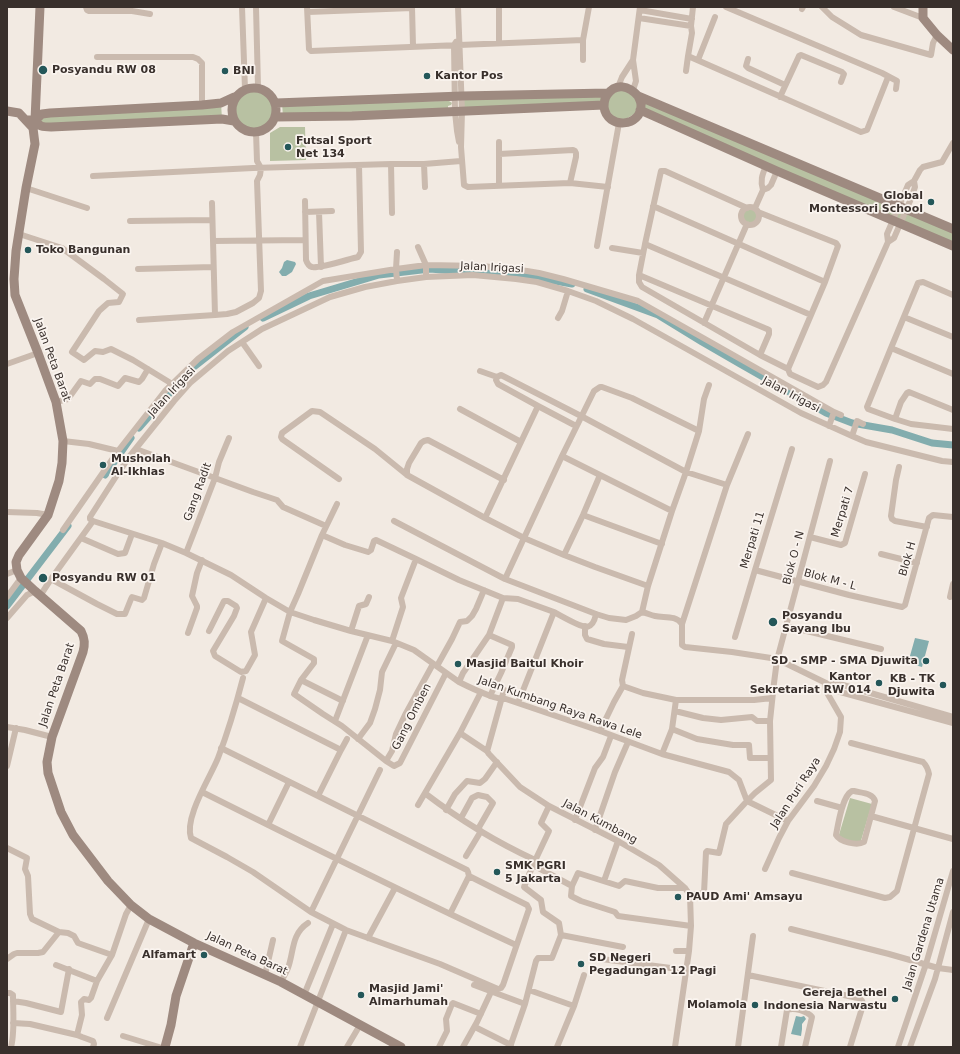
<!DOCTYPE html>
<style>
body{margin:0}
#map{position:relative;width:960px;height:1054px;overflow:hidden;background:#f2eae2;font-family:"DejaVu Sans",sans-serif}
canvas{display:block}
.frame{position:absolute;inset:0;border:8px solid #39302c;pointer-events:none}
</style>
<div id="map">
<canvas width="960" height="1054"></canvas>
<div class="frame"></div>
</div>
<script>
const c = document.querySelector('canvas').getContext('2d');
c.lineJoin = 'round';
function fillPath(path, color) { c.fillStyle = color; c.fill(path, 'evenodd'); }
function stroke(path, color, width, dash) { c.strokeStyle = color; c.lineWidth = width; c.lineCap = dash ? 'butt' : 'round'; c.setLineDash(dash || []); c.stroke(path); }
function write(font, color, halo, rows, align = 'center') {
  c.font = font + ' "DejaVu Sans",sans-serif'; c.lineWidth = 3.5; c.setLineDash([]); c.textBaseline = 'middle'; c.strokeStyle = halo; c.fillStyle = color; for (const [text, x, y, turn = 0] of rows) {
    c.save(); c.translate(x, y); c.rotate((+turn || 0) * Math.PI / 180); c.textAlign = isNaN(turn) ? turn : align; if (halo) c.strokeText(text, 0, 0); c.fillText(text, 0, 0); c.restore();
  }
}
fillPath(new Path2D(`
 M618 87 953 229V246L641 110 619 123 604 105 462 111V96L589 93Z
 M232 110a22 22 0 1 1 44 0a22 22 0 1 1-44 0Z
 M449 101 452 103 451 105 448 106V112L283 117 282 103Z
 M221 103 222 119 51 127 35 120 50 113Z
 M280 127H305L306 160 270 161V133Z
 M741 216a9 9 0 1 1 18 0a9 9 0 1 1-18 0Z
 M850 798 872 804 860 844 838 838Z`), '#b8c1a2');
fillPath(new Path2D(`
 M287 260 295 262 296 264 292 272 286 276H282L279 272 282 268 284 262Z
 M915 638 929 641 922 667 908 663Z
 M796 1016 801 1017 804 1016 806 1019 802 1024V1029L801 1036 791 1034Z`), '#83adae');
stroke(new Path2D(`
 M587 289 658 315 702 342 740 364 826 413 852 423 892 430 932 443 953 445
 M263 318 309 296 379 275 430 269 466 272 516 274 572 284
 M139 428 190 370 245 327
 M105 475 131 438
 M7 606 68 526`), '#83adae', 7);
stroke(new Path2D(`
 M86 7 87 10 89 11H132L150 14
 M242 7 245 89
 M256 7 258 87
 M307 7 309 49 311 51 583 40
 M412 7 413 46
 M458 7 462 111 461 147 464 185 468 187 570 183 608 187
 M499 7V43
 M693 7 691 26 692 33 688 56 861 132 867 130 888 77
 M726 7 882 73 897 81 896 89
 M822 7 832 17 861 35 931 55 933 43 937 35
 M894 7 923 18
 M802 9 803 7
 M640 10 692 19
 M308 12 412 8
 M639 18 691 26
 M456 42 454 45 455 112 457 131 459 142
 M97 57H193L198 59 202 63V105
 M748 59 746 66 748 68 785 85
 M583 60V40L589 7
 M698 60 715 17
 M686 71 688 56
 M618 87 622 77 633 60
 M633 90 636 81 633 60 640 7
 M780 97 799 56 801 55 842 72 844 74 841 82
 M499 154 573 150 575 151 576 153V157L570 183
 M391 164 392 213
 M424 164 425 187
 M93 176 253 168 391 164H424L461 161
 M499 185V142
 M26 188 87 208
 M763 190C760 181 762 175 766 166
 M305 201 306 260C307 263 308 266 312 267 318 269 349 259 358 257L361 252 359 165
 M653 206 825 282
 M741 216a9 9 0 1 1 18 0a9 9 0 1 1-18 0Z
 M747 208 665 171H661L645 244 639 275V282L642 287 760 355 788 369 790 374 818 387 823 385 826 382 888 242 887 234 908 185 914 181 920 170 923 167 942 162 953 143
 M755 208 763 190 768 188 771 185 777 171
 M305 212 332 211
 M319 212 321 267
 M758 212 836 243 838 246 825 282 788 369
 M130 221 212 220
 M19 234 62 248 104 279 123 294 119 302 108 303 99 311 72 352 84 360 95 351 103 352 111 349 133 360 169 382 171 385
 M213 241 305 240
 M888 242 894 238 910 201 915 187 914 181
 M645 244 811 315
 M597 246 619 123
 M418 247 426 265V277
 M612 248 643 253
 M138 269 213 267
 M639 275 767 329 769 330V334L760 355
 M397 281 396 269 397 252
 M215 315 227 314 236 312 253 303 259 298 261 291 257 181 260 175 261 168 257 161 256 132
 M904 317 953 337
 M558 318 562 311 568 291
 M139 320 215 315 212 203
 M704 323 747 224
 M242 342 259 366
 M891 348 918 283 923 282 953 295
 M7 364 38 353
 M480 371 497 377 501 375 581 416 686 472 727 485
 M497 377 496 380 498 384 538 406 576 426
 M56 402 68 399 81 381 90 384 95 379H100L118 386 125 378 139 382 142 379 148 369
 M460 409 521 442
 M953 410 909 392 907 393 901 402 895 419 911 424 953 429
 M895 419 868 409 867 407 891 348 953 374
 M829 426 834 412 841 415
 M748 434 727 485 682 624V645L685 647 732 652 771 658 787 664 828 684 833 690 953 723
 M852 436 857 421 863 424
 M63 441 89 444 118 451
 M136 449 253 492 277 500 283 507 326 526
 M562 456 672 511
 M899 467 896 480 891 516 892 519 895 521 927 527
 M407 475V469L409 463 421 443 424 441 428 440 504 480
 M339 479 282 439 281 437 282 433 312 411 320 412 375 449 407 475 485 518 524 538 564 555 595 567 648 586
 M337 504 322 535 298 594 290 612 282 641 314 659V663L301 680 294 694 323 714 342 726 386 761 394 766 400 763 446 673
 M7 512 37 513 48 515
 M583 515 662 544
 M485 518 538 406
 M93 521 90 519V517L117 475 129 457 174 401 190 383 228 351 262 329 330 297 365 287 397 281 426 277 473 275 516 279 537 282 568 291 596 301 633 319 801 413 852 436 866 442 942 461 953 462
 M93 521 162 543 186 553 231 575 266 598 290 612 314 620 351 631 392 641 414 650 459 682C469 687 495 700 506 699L603 732 662 754 729 772 739 780 747 801 788 821
 M394 521 505 579 596 614 609 618 626 620 636 616 642 612 648 586 672 511 686 472 699 431 704 399 709 385
 M63 530 118 451 165 391 198 359 233 332 323 281 396 269 426 265 482 266 527 271 539 273 563 279 638 301 834 412
 M322 535 345 545 368 552 371 550 374 541 376 540 416 559 459 580 503 598 518 599 554 612
 M810 537 841 545 845 543 865 474
 M81 538 118 554 125 553 132 534
 M186 553 215 478 219 462 229 438
 M881 554 917 563
 M564 555 583 515 600 475
 M755 570 849 595 902 607 905 605 929 518 933 515 953 517
 M7 574 17 570
 M51 579 97 604 117 614H125L131 599 132 597 142 600 144 598 154 564 162 543
 M505 579 562 456 594 391 600 387H602L632 398 699 431
 M40 596 51 579 93 521
 M7 597 21 578
 M950 597 953 584
 M642 612C647 613 650 615 655 616 664 618 676 615 682 624
 M7 618 27 595 35 591
 M585 626V635L587 639 604 644 628 647
 M786 626 881 649
 M209 631 224 601H228L236 606 237 608 234 616 213 651 215 656 241 672 246 671 255 655 251 632 266 598
 M351 631 359 606 366 604 369 597
 M188 633 197 608V606L192 596 197 573 202 560
 M632 634 622 680 623 686 643 693 676 700H754L772 698
 M489 635 512 645V647L501 673 490 696
 M735 637 755 570 792 449
 M392 641 403 607 401 598 416 559
 M437 666 452 639 460 622 467 621 472 616 476 609 484 590
 M243 678C236 705 228 732 218 758 210 778 184 817 191 838L227 857 253 872 311 912 346 930 440 964 498 989 501 988 503 985 529 909 527 905 469 876
 M301 680 343 701
 M459 682 463 673 489 635 503 598
 M828 684 836 683 953 717
 M504 690 488 748 487 751 489 754 520 787 549 806 618 841 659 865 685 888 690 895 691 926 689 951 675 1047
 M518 703 554 612C561 616 580 627 587 627 593 626 595 619 596 614
 M675 711 703 718 721 720 752 717 757 721H770
 M335 721 368 635
 M7 727 25 730 52 737
 M672 729 697 739 733 745H749L750 758H770
 M600 731 614 702 623 686
 M460 733 487 751
 M358 739 370 723 375 709 380 690 382 672 396 643
 M221 748 318 796 341 750 238 698
 M341 750 347 739
 M662 754 672 729 676 700
 M386 761 392 751 396 734 405 715 433 664
 M7 766 16 728
 M852 791H854C862 793 873 793 875 801L864 842C857 846 840 842 836 835 838 825 842 796 852 791Z
 M202 792C306 844 410 896 516 945
 M426 794C460 820 496 842 535 860
 M318 796 467 870 468 872 469 876 450 914
 M817 801 842 808
 M418 805 460 733 481 692
 M549 806 541 823 549 831 533 865 524 887 541 900 543 912 559 923 561 935 623 947
 M446 810 455 794 467 781 480 783 485 779 497 762
 M871 816 953 839
 M461 818 472 798 478 795 487 797 493 803 478 829
 M575 820 595 768 603 757 611 736
 M268 825 289 782
 M595 830 615 772 628 742
 M7 848 27 858 25 869 28 876 30 914 32 919 59 932 68 933 74 936 78 943 112 955
 M466 856 481 831
 M533 865 572 886 571 896 581 901 615 912 618 916 691 926
 M765 869 779 838 788 821 814 786 826 766 834 749 840 732 841 717 826 691 825 683
 M792 873 885 898 890 897 897 891 929 774C928 769 927 766 923 762L851 743
 M604 881 618 841
 M572 886 578 873 619 886 625 881 658 888H685
 M690 895 704 893 706 852 707 851 719 853 726 824 747 801 755 793 771 780 770 721 774 683 777 660 830 461
 M311 912 380 770
 M791 929 889 954 938 968 953 970
 M368 938 395 888
 M676 951H689
 M594 958 686 970
 M7 959 14 954 17 953H38L43 952 59 932
 M56 965 97 981
 M265 975 273 940
 M748 975 858 998C862 1000 863 1001 863 1005L850 1047
 M281 982C283 978 286 973 288 968 294 952 291 934 308 923
 M474 985 525 1004
 M529 990 574 1006
 M7 993H10L13 995C13 1010 15 1033 11 1047
 M304 995 333 924
 M13 1001 26 1003 61 1012 69 969
 M107 1018 149 919
 M13 1023 30 1024 77 1035 82 1015 81 1002 84 999 89 1000 91 998 97 981 112 955 126 914 131 905
 M475 1027 511 1045
 M77 1035 82 1037 93 1041 94 1044 93 1047
 M123 1036 159 1047
 M300 1047 346 930
 M347 1047 360 1025
 M439 1047 447 1031 446 1019 452 1004 453 1003 481 1014
 M463 1047 477 1022 491 992
 M510 1047 525 1004 536 961 538 958H552L561 935
 M557 1047 574 1006 584 975
 M738 1047 753 936
 M781 1047 787 1010C794 1007 807 1011 812 1017L805 1047
 M898 1047 926 964 953 871
 M910 1047 935 979 953 912`), '#cabaae', 6);
stroke(new Path2D(`
 M923 7V18L937 35 953 50
 M232 110a22 22 0 1 1 44 0a22 22 0 1 1-44 0Z
 M638 96C639 98 641 102 641 105 642 127 607 130 604 107 604 103 605 98 607 95 616 82 629 86 638 96L953 229
 M276 103 462 96 608 93
 M640 110 777 171 953 246
 M7 111 19 113 33 128 35 144 26 188 16 251 14 279 15 295 38 353 56 402 63 441 62 463 59 481 48 515 19 555 16 562 17 570 21 578 35 591 81 631C85 639 85 644 83 652L52 737 47 762 48 773 61 812 73 835 108 881 131 905 149 919 194 943 281 982 401 1047
 M275 117 352 116 604 105
 M26 120H35L42 114 50 113 202 105 221 103 234 97
 M35 120C39 127 43 127 51 127L222 119 234 121
 M35 120 40 7
 M165 1047 171 1025 176 996 194 943`), '#9e8a80', 9);
for (const [x, y, r, color] of [
 [43,70,5,"#245759"],
 [225,71,4,"#245759"],
 [427,76,4,"#245759"],
 [288,147,4,"#245759"],
 [931,202,4,"#245759"],
 [28,250,4,"#245759"],
 [103,465,4,"#245759"],
 [43,578,5,"#245759"],
 [773,622,5,"#245759"],
 [926,661,4,"#245759"],
 [458,664,4,"#245759"],
 [879,683,4,"#245759"],
 [943,685,4,"#245759"],
 [497,872,4,"#245759"],
 [678,897,4,"#245759"],
 [204,955,4,"#245759"],
 [581,964,4,"#245759"],
 [361,995,4,"#245759"],
 [895,999,4,"#245759"],
 [755,1005,4,"#245759"]
]) { const dot = new Path2D(); dot.arc(x, y, r, 0, 2 * Math.PI); c.fillStyle = color; c.fill(dot); stroke(dot, '#faf4ef', 1.5); }
write('bold 11px', '#39302c', '#faf4ef', [
 ["Posyandu RW 08",52,70],
 ["BNI",233,71],
 ["Kantor Pos",435,76],
 ["Futsal Sport",296,141],
 ["Net 134",296,154],
 ["Global",923,196,"right"],
 ["Montessori School",923,209,"right"],
 ["Toko Bangunan",36,250],
 ["Musholah",111,459],
 ["Al-Ikhlas",111,472],
 ["Posyandu RW 01",52,578],
 ["Posyandu",782,616],
 ["Sayang Ibu",782,629],
 ["SD - SMP - SMA Djuwita",918,661,"right"],
 ["Masjid Baitul Khoir",466,664],
 ["Kantor",871,677,"right"],
 ["Sekretariat RW 014",871,690,"right"],
 ["KB - TK",935,679,"right"],
 ["Djuwita",935,692,"right"],
 ["SMK PGRI",505,866],
 ["5 Jakarta",505,879],
 ["PAUD Ami' Amsayu",686,897],
 ["Alfamart",196,955,"right"],
 ["SD Negeri",589,958],
 ["Pegadungan 12 Pagi",589,971],
 ["Masjid Jami'",369,989],
 ["Almarhumah",369,1002],
 ["Gereja Bethel",887,993,"right"],
 ["Indonesia Narwastu",887,1006,"right"],
 ["Molamola",747,1005,"right"]
], 'left');
write('11px', '#39302c', '#faf4ef', [
 ["Jalan Irigasi",492,268,3],
 ["Jalan Peta Barat",52,360,70],
 ["Jalan Irigasi",172,392,-47],
 ["Jalan Irigasi",791,395,28],
 ["Gang Radit",198,492,-70],
 ["Merpati 7",843,512,-73],
 ["Merpati 11",753,540,-73],
 ["Blok O - N",794,558,-75],
 ["Blok H",908,559,-74],
 ["Blok M - L",830,580,15],
 ["Jalan Peta Barat",57,685,-71],
 ["Jalan Kumbang Raya Rawa Lele",560,708,19],
 ["Gang Omben",412,717,-63],
 ["Jalan Puri Raya",796,793,-57],
 ["Jalan Kumbang",600,822,28],
 ["Jalan Gardena Utama",924,934,-73],
 ["Jalan Peta Barat",247,954,25]
]);
</script>
